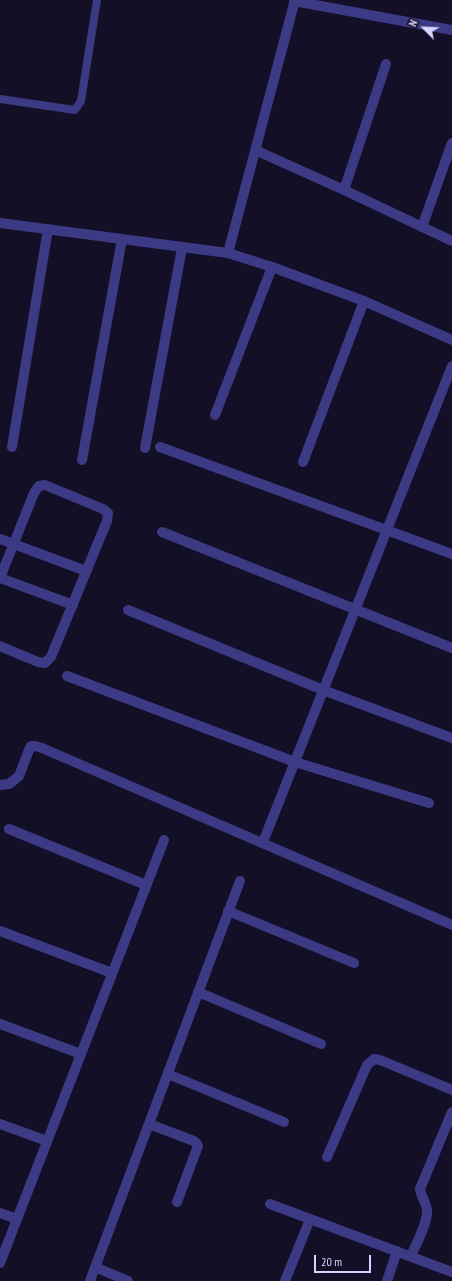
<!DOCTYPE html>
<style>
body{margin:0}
#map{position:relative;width:452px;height:1281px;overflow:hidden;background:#130f26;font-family:"PT Sans Narrow",sans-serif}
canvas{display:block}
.north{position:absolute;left:404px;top:8px;width:40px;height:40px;-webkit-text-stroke:3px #130f26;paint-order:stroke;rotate:294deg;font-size:11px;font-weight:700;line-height:16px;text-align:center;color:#d9d4ff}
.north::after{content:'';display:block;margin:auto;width:14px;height:18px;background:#d9d4ff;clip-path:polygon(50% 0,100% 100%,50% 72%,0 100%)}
.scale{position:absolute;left:314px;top:1255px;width:57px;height:18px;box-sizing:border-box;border:2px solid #d9d4ff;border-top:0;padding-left:5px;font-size:12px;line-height:14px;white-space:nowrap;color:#d9d4ff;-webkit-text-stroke:3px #130f26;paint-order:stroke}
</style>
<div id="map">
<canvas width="452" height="1281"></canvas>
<div class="north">N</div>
<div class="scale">20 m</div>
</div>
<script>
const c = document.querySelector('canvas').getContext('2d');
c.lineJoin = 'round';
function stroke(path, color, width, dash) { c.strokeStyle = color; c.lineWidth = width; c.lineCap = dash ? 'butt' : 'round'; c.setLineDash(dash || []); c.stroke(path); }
stroke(new Path2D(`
 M0 99 75 110 81 101 97 0`), '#3d3a85', 8);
stroke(new Path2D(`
 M294 1 452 30
 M255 150 344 190 452 241
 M344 190 386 64
 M0 223 228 253 272 267 364 301 452 340
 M422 227 452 143
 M228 253 295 0
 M215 415 272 267
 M12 447 48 229
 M160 447 452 554
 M145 448 182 248
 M82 460 122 239
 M303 462 364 301
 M162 532 452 648
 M0 539 86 571
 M0 578 34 493 39 486 45 485 103 509 108 513 107 521 51 657 45 663 38 662 0 646
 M0 578 73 605
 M128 610 323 690 452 738
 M67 676 295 762 429 803
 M0 785 9 784 19 776 29 750 31 746H35L42 748 452 925
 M9 829 146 885
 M263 842 452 366
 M228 911 354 963
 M0 931 112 973
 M198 992 321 1044
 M0 1024 81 1054
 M168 1074 284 1122
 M0 1124 47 1141
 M149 1124 194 1141 197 1144 198 1146 177 1202
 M327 1157 367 1065 374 1059 380 1060 452 1090
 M270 1204 452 1272
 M0 1213 17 1219
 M411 1256C416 1244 428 1223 427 1210 426 1203 421 1196 420 1189L452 1112
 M0 1263 164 840
 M95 1267 128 1281
 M90 1281 240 881
 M285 1281 310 1219
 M387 1281 397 1251`), '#3d3a85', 10);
</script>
